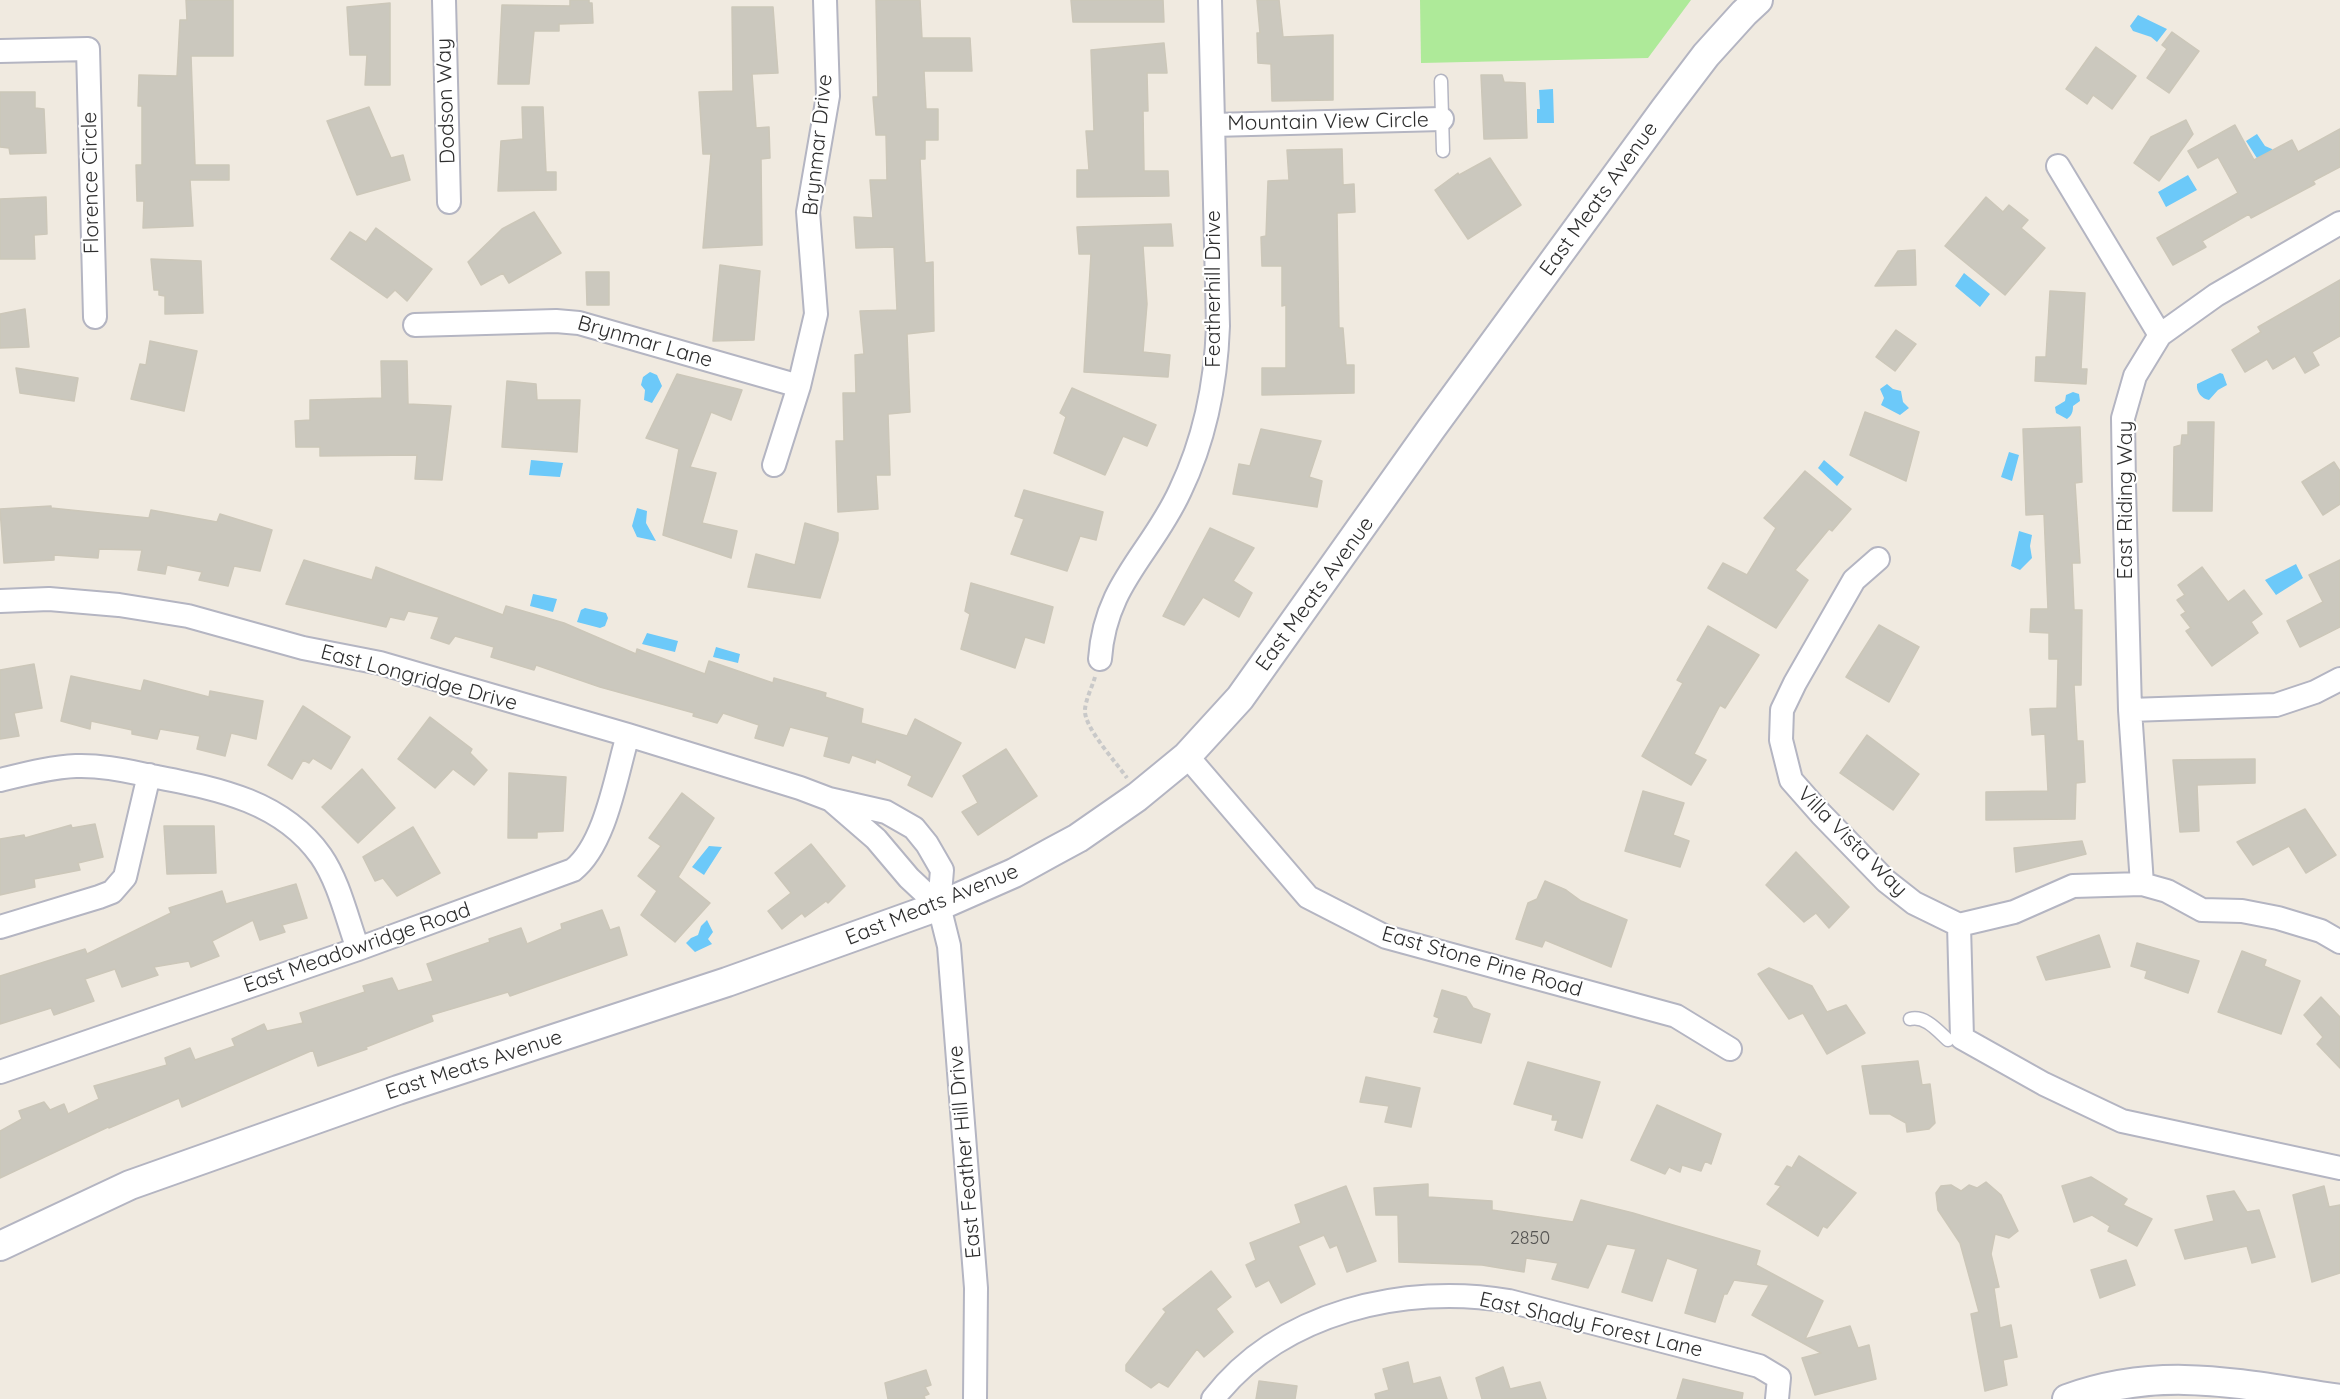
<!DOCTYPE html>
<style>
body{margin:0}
canvas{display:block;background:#f0eae0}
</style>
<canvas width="2340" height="1399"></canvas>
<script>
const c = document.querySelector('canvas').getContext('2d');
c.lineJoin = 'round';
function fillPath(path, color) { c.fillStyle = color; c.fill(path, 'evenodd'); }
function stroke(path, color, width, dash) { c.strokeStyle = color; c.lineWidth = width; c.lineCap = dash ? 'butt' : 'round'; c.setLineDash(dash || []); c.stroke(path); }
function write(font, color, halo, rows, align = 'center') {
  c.font = font + ' Quicksand,sans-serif'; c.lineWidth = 4.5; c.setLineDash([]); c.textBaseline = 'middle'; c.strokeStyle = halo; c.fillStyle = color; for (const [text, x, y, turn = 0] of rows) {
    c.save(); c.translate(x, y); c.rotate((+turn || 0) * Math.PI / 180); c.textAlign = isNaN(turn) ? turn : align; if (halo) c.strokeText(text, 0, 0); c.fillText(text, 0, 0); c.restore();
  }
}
fillPath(new Path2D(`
 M1420 0H1691L1648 58 1421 63Z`), '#aeea99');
fillPath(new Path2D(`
 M2138 15 2167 29 2157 42 2151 37 2133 31 2130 26Z
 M1553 89 1554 123H1537V109H1540L1539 90Z
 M2257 134 2265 146 2272 149 2275 160 2260 163 2246 141Z
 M2188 175 2197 190 2166 207 2158 192Z
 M1964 273 1990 294 1980 307 1955 286Z
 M650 372 657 375 662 386 652 403 644 400 645 390 641 385 643 377Z
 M2220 373 2223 374 2227 385 2218 390 2209 400C2202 399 2196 392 2197 384Z
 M1887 384 1893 389 1901 391 1903 402 1909 408 1900 415 1881 405 1884 398 1880 389Z
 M2073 392 2079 394 2080 401 2073 406C2073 412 2072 415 2067 419L2056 413 2055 407 2065 401 2066 395Z
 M2009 452 2019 455 2012 481 2001 477Z
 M531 460 563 463 560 477 529 475Z
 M1824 460 1844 477 1837 486 1818 468Z
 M637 508 647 511 646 523 656 541 637 537 632 526Z
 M2019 531 2032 535 2030 546 2032 558 2020 570 2011 566Z
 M2296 564 2303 578 2276 595 2265 580Z
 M533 594 557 599 553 612 530 606Z
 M585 608 606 613 608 618 605 626 600 628 577 622 581 610Z
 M647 633 678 641 675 652 642 644Z
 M716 647 740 654 738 663 713 657Z
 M709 846 722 847 704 875 692 867Z
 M707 920 713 932 708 939 712 944 695 952 686 943 691 938 698 935 701 926Z`), '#6cc9f9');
const building = new Path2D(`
 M186 0H233V56H191L195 165H229V180H190L193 226 143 228 144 201H137L136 165H142V106H138L139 75 177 76 180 20H187Z
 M570 0H589V3H592L593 23 559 24V31H534L529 84H498L502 5 570 6Z
 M876 0H920L922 38H970L972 71H924L926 109H938V140H925V159H920L925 263 933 262 934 331 907 334 910 412 888 414 890 475H876L878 509 838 512 836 441H844L843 393H856L855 355 864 354 860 311 897 310 894 247 856 248 854 217 873 218 870 180H887L886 135H876L873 97H878Z
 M1071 0H1163L1164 22H1073Z
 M1257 0H1279L1283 37 1333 35V100L1272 101 1271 64 1258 63 1257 33H1260Z
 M390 3V85H365L367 55H350L347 7Z
 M732 7H773L778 73 752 74 756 128 769 127 770 158 761 159 762 245 703 248 711 154H703L699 92 733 91Z
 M2172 32 2199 51 2169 93 2147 78 2167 49 2162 45Z
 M1164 43 1167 73H1147L1148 111H1143L1144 171H1168L1169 196 1077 197V170H1089L1086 131H1094L1091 50Z
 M2096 47 2136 76 2112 109 2093 95 2087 104 2066 89Z
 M1481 75H1502L1504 82 1525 83 1527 138 1484 139Z
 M0 92H35V108L44 109 46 153 10 154 9 148 0 147Z
 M369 107 391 158 403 155 410 180 357 195 327 121Z
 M522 107H543L546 172H556V190L498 191 501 141 523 139Z
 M2186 120 2193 134 2159 181 2134 163 2151 137Z
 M2235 125 2254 160 2292 140 2298 152 2340 129V167L2313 181 2315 184 2251 218 2249 214 2202 241 2206 247 2173 265 2157 238 2238 193 2218 157 2198 168 2188 151Z
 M1342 149 1343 185 1354 184 1355 212 1337 213 1339 328H1343L1346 365H1354V393L1262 395V368H1286V305L1282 306V266H1262L1261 237 1266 236 1268 181 1289 180 1287 150Z
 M1490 158 1521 205 1468 239 1435 190 1458 173 1459 175Z
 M46 197 47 234 34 235 35 259H0V199Z
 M1986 197 2003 212 2009 205 2028 220 2021 228 2045 248 2005 295 1945 246Z
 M534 212 561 253 509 283 503 273 481 285 468 262 502 229Z
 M1171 224 1173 246H1143L1147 304 1143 352 1170 355 1168 377 1084 372 1091 254H1079L1077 227Z
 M376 228 432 269 407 301 395 290 387 298 331 259 350 232 366 242Z
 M1915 250 1916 285 1875 286 1898 251Z
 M151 259 201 261 203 313 165 314V296L159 295V290H154Z
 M720 265 760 271 754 340 713 341Z
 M586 272H609V305H587Z
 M2340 280V336L2312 352 2319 365 2305 373 2295 356 2273 369 2267 359 2245 372 2232 350 2261 332 2258 327Z
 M2050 291 2085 293 2081 369H2087L2086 384 2035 381 2036 357H2046Z
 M25 309 29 347 0 348V314Z
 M1896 330 1916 344 1895 371 1876 357Z
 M150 341 197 351 184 411 131 399 140 364 146 365Z
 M381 361H407L408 404 451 406 442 480 415 479 417 455 320 456V447H296L295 421 310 420V400L382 398Z
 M16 368 78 378 74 401 20 393Z
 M677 374 742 390 731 420 711 412 690 467 716 473 702 523 737 531 731 558 663 535 679 449 646 438Z
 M507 381 536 384 537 400H580L577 452 502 447Z
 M1072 388 1156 425 1147 446 1123 436 1105 475 1054 453 1066 417 1060 413Z
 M1865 412 1919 432 1906 481 1850 455Z
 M2188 422H2214L2212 511H2173L2174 447 2181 445 2182 435H2188Z
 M2080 427 2082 482 2075 483 2080 563H2072L2074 610H2082L2081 685H2074L2077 741H2083L2085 782 2076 783 2075 819 1986 820V792L2048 791 2045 734 2032 735 2030 709 2057 708 2058 659H2049V633L2030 632 2031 609H2048L2044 514 2026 515 2023 429Z
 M1261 429 1321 441 1309 477 1322 481 1317 507 1233 494 1239 464 1250 466Z
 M2334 462 2340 471V504L2323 515 2302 482Z
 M1805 471 1851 509 1832 531 1829 529 1795 570 1808 580 1776 628 1708 588 1723 563 1747 575 1776 528 1764 518Z
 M1024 490 1103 512 1096 540 1080 536 1067 571 1011 554 1024 519 1015 516Z
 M51 506V508L149 518 151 510 217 522 220 514 272 530 260 571 234 566 228 586 199 580 202 572 167 565 165 574 138 570 142 550 99 549 98 558 54 555V560L4 563 0 509Z
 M805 523 838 533V540L820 598 748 587 756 554 795 565Z
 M1210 528 1254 548 1233 581 1252 593 1239 617 1203 597 1184 625 1163 616Z
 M304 560 372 580 376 567 503 615 506 606 564 623 636 654 637 649 705 674 709 661 773 683 774 678 826 693 825 697 863 709 861 723 907 736 915 719 961 743 932 797 908 785 912 776 876 759 875 763 852 755 849 763 824 756 829 737 790 727 783 746 755 738 759 725 723 713 717 723 693 716 694 713 600 687 536 665 534 670 491 657 494 647 455 636 449 644 431 638 439 617 408 611 404 620 390 617 386 627 286 604Z
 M2340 560V627L2300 647 2287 621 2323 602 2309 575Z
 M2202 567 2228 602 2244 590 2262 614 2251 622 2258 633 2212 666 2186 631 2191 628 2181 615 2186 612 2177 600 2185 595 2178 585Z
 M971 583 1053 607 1044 643 1025 637 1015 668 961 649 970 614 965 611Z
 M1879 625 1919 647 1889 702 1846 677Z
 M1708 626 1759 655 1725 708 1720 705 1694 754 1706 760 1691 785 1642 756 1683 683 1677 680Z
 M34 664 42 708 14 713 19 736 0 739V670Z
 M71 676 141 691 144 680 209 697 210 691 263 701 256 739 231 733 225 756 197 749 200 736 160 729 157 739 132 734V730L91 721 90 729 61 721Z
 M303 706 350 737 331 769 313 758 309 763 303 760 292 779 268 765Z
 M430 717 472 749 470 753 487 770 474 785 453 769 435 788 398 759Z
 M1867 735 1919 774 1893 810 1840 773Z
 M1006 749 1037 796 978 835 962 812 978 803 963 776Z
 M2255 759V783L2197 785 2199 831 2180 832 2173 760Z
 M362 769 395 808 358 843 322 807Z
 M509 773 566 777 563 831 537 832V838H508Z
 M1643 791 1684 803 1673 835 1689 841 1680 867 1625 851Z
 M682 793 714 818 678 877 710 903 675 942 641 915 657 891 638 876 661 846 649 838Z
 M2305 809 2336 855 2306 873 2289 846 2253 865 2237 842Z
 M95 824 103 857 78 863 80 870 34 879 35 887 0 895V839L24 835 25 838 71 825 72 828Z
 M164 826H214L216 873 167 874Z
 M413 827 440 873 397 896 383 878 375 881 363 857Z
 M2082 841 2086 854 2016 872 2014 848Z
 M811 844 845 886 828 903 826 901 805 917 802 913 782 929 768 911 791 893 775 873Z
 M1796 852 1849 907 1829 928 1816 913 1804 922 1766 885Z
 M1545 881 1566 890 1581 901 1627 920 1611 967 1545 940 1542 947 1516 939 1528 903 1537 899Z
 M296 884 307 918 282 925 285 932 260 940 253 920 212 941 219 956 191 967 189 961 154 967 158 975 122 987 115 969 85 979 94 1001 54 1015 51 1008 0 1024V976L85 949 87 954 171 913 169 908 222 891 226 904Z
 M602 910 610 930 619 927 627 955 510 996 508 992 431 1015 433 1021 366 1047 367 1049 318 1066 313 1050 182 1107 179 1098 109 1128 108 1127 0 1178V1131L22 1119 19 1111 44 1102 50 1110 64 1104 68 1114 99 1099 94 1086 167 1065 165 1058 190 1048 195 1060 235 1046 232 1039 264 1024 267 1031 303 1023 300 1013 365 992 363 986 392 978 398 991 433 981 427 964 490 942 489 939 521 928 527 944 562 929 561 924Z
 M2099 935 2110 967 2046 980 2037 957Z
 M2137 943 2199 961 2188 993 2145 978 2147 971 2131 966Z
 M2242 951 2266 960 2264 966 2300 981 2281 1034 2218 1012Z
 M1769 968 1812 986 1827 1012 1846 1005 1865 1033 1827 1054 1803 1013 1789 1019 1758 974Z
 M1442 990 1466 997 1473 1008 1490 1014 1481 1043 1434 1032 1439 1018 1434 1016Z
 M2321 997 2340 1017V1068L2317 1044 2323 1037 2304 1015Z
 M1918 1061 1922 1085 1930 1084 1935 1123 1929 1129 1907 1132 1906 1123 1890 1114H1870L1862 1066Z
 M1528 1062 1600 1082 1582 1138 1555 1130 1558 1120H1552L1553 1115 1514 1104Z
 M1366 1077 1420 1088 1411 1127 1385 1122 1389 1106 1360 1102Z
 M1657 1105 1721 1134 1711 1164 1705 1161 1701 1171 1682 1165 1680 1172 1669 1167 1665 1174 1631 1160Z
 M1799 1156 1856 1193 1827 1228 1823 1226 1818 1236 1767 1204 1781 1186 1775 1184 1787 1166 1792 1168Z
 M2091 1177 2127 1199 2123 1205 2152 1219 2137 1246 2108 1231 2110 1226 2092 1215 2074 1222 2062 1186Z
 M1986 1182 2001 1195 2018 1231 2009 1238 1995 1234 1991 1254 1999 1287 1994 1288 2000 1328 2011 1325 2017 1357 2003 1360 2007 1385 1985 1391 1971 1314 1979 1312 1960 1243 1938 1210 1936 1193 1941 1186 1951 1185 1961 1191 1969 1185 1977 1188Z
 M1428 1184V1197L1492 1201V1210L1573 1222 1581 1200 1633 1213 1760 1251 1756 1265 1823 1301 1805 1339 1850 1326 1858 1348 1869 1345 1876 1379 1815 1395 1802 1358 1821 1353 1752 1315 1769 1285 1734 1280 1727 1294H1724L1715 1322 1685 1313 1698 1269 1667 1258 1652 1301 1622 1292 1636 1249 1607 1244 1588 1288 1552 1279 1558 1263 1526 1258 1524 1272 1482 1265 1399 1262 1398 1215H1376L1374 1188Z
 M1346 1186 1376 1261 1347 1272 1337 1245 1330 1248 1324 1235 1298 1246 1315 1284 1281 1303 1269 1280 1256 1287 1246 1265 1256 1260 1250 1243 1301 1223 1295 1205Z
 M2324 1186 2329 1207 2340 1205V1273L2312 1282 2293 1195Z
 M2234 1191 2247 1212 2259 1210 2275 1257 2252 1263 2247 1246 2185 1259 2175 1230 2214 1221 2207 1196Z
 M2126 1260 2135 1285 2100 1298 2091 1270Z
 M1211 1271 1231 1297 1216 1309 1233 1332 1204 1357 1197 1349 1168 1387 1159 1382 1151 1388 1126 1371V1365L1166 1312 1163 1309Z
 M1408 1362 1413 1384 1440 1377 1447 1399H1376L1375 1394 1389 1390 1383 1369Z
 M1503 1367 1510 1389 1540 1382 1546 1399H1482L1476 1378Z
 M926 1370 931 1385 925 1387 929 1394 924 1396 925 1399H888L885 1383Z
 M1683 1379 1743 1393 1742 1399H1677Z
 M1259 1381 1297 1386 1295 1399H1256Z`);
fillPath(building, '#cbc8be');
stroke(building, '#ccc7b9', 1.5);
const service = new Path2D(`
 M1441 81 1443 151
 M1910 1019C1925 1015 1938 1031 1948 1040`);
const minor = new Path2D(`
 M444 0 449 202
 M0 51 88 49 95 317
 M1213 125 1442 119
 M2058 166 2160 335
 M415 325 556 321 579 323 799 386
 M774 465 799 386 816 314 808 212 828 96 825 0
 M1878 559 1854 580 1795 683 1782 710 1781 740 1791 780 1821 814 1886 881 1914 903 1959 925 2014 912 2073 886 2142 884 2167 891 2202 910 2242 911 2278 918 2321 931 2340 942
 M0 601 49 599 119 605 188 616 303 648 380 663 628 735 800 788 829 799 886 812 914 828 927 844 942 870 939 906 949 946 976 1288 975 1399
 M1100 659C1105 584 1151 554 1180 491 1205 439 1216 383 1218 326L1210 0
 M2130 710 2276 705 2315 692 2340 679
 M1187 756 1308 897 1386 937 1676 1016 1730 1049
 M0 780C25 774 51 767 76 766 104 765 131 772 157 777 218 789 282 801 321 856 339 882 347 919 358 949
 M831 800 876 839 909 878 939 906
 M2142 884 2130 710 2124 485 2123 418 2135 376 2160 335 2216 295 2340 223
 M1959 925 1962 1038 2044 1084 2122 1121 2340 1168
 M0 927 99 897 112 892 125 877 149 775
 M0 1072 358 949 573 870C606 844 616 775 628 735
 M1213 1399C1280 1312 1405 1283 1509 1301L1759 1366 1779 1378 1777 1399`);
const tertiary = new Path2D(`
 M0 1246 130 1185 398 1090 727 982 939 906 1014 873 1052 852 1078 838 1137 797 1187 756 1240 698 1431 429 1665 109 1706 55 1744 13 1758 0
 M2067 1399C2163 1364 2243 1385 2340 1399`);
stroke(service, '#b4b5c2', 15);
stroke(minor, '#b4b5c2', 26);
stroke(tertiary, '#b4b5c2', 32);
stroke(new Path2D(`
 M1095 677C1092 687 1086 699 1085 709 1083 727 1117 763 1127 778`), '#c9c9c9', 4, [4.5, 3]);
stroke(service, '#fff', 12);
stroke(minor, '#fff', 22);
stroke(tertiary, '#fff', 28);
write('18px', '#555452', null, [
 ["2850",1530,1239]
]);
write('21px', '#2e2e2e', '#fff', [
 ["Dodson Way",446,101,-92],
 ["Mountain View Circle",1328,122,-1],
 ["Brynmar Drive",818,145,-84],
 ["Florence Circle",91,183,-91],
 ["East Meats Avenue",1599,199,-54],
 ["Featherhill Drive",1214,289,-90],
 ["Brynmar Lane",645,342,16],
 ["East Riding Way",2126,500,-90],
 ["East Meats Avenue",1315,594,-54],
 ["East Longridge Drive",419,678,15],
 ["Villa Vista Way",1852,842,45],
 ["East Meats Avenue",932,905,-22],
 ["East Meadowridge Road",357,948,-19],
 ["East Stone Pine Road",1482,962,16],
 ["East Meats Avenue",474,1065,-18],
 ["East Feather Hill Drive",965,1152,-95],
 ["East Shady Forest Lane",1591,1325,13]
]);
</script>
